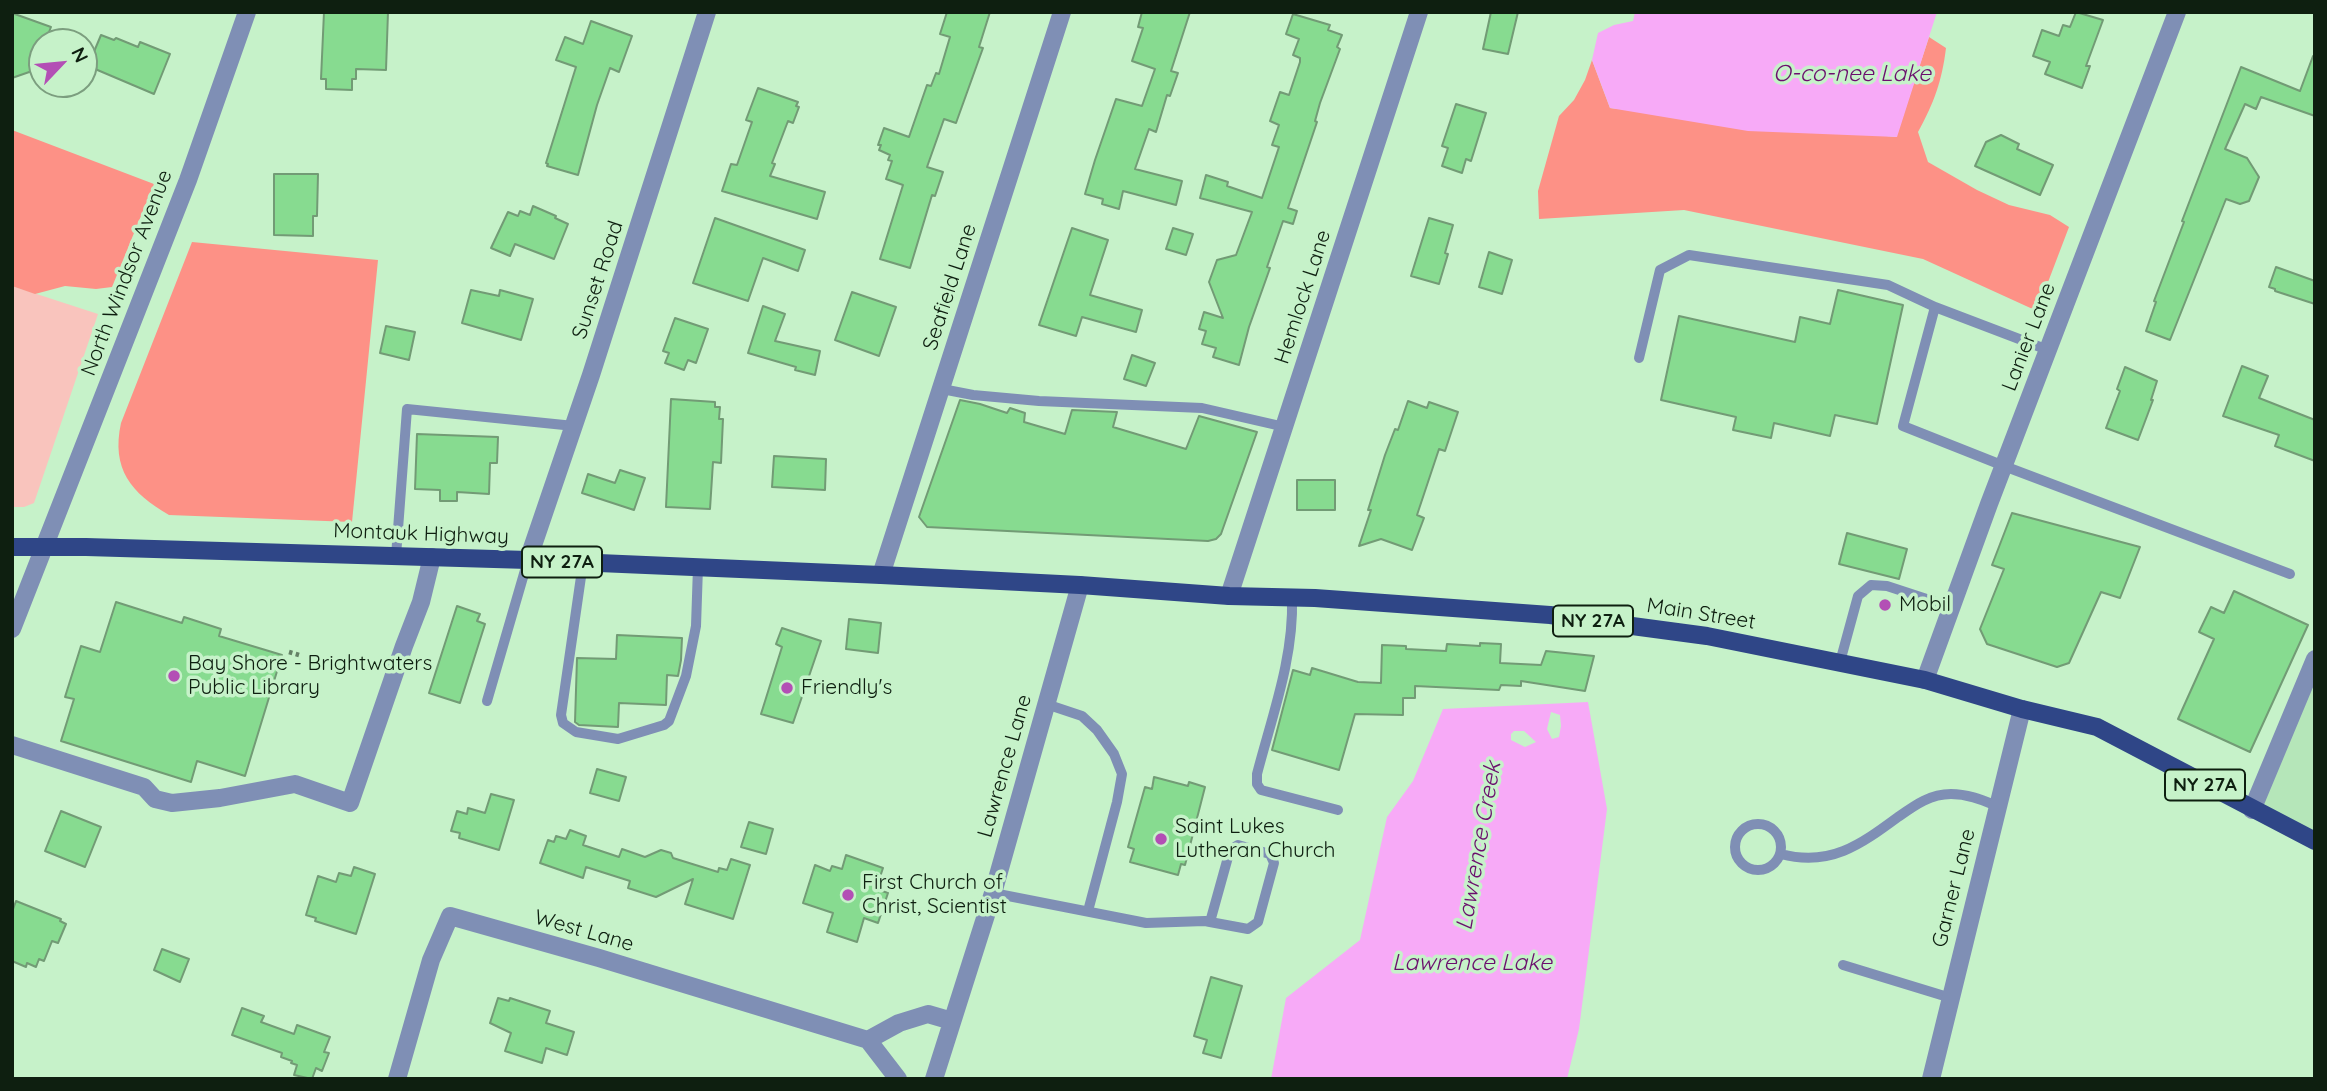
<!DOCTYPE html>
<style>
body{margin:0}
#map{position:relative;width:2327px;height:1091px;overflow:hidden;background:#c6f2c9;font-family:Quicksand,sans-serif}
canvas{display:block}
.frame{position:absolute;inset:0;border:14px solid #0e1f10;pointer-events:none}
.north{position:absolute;left:28px;top:28px;width:70px;height:70px;box-sizing:border-box;background:#c6f2c9;border:2px solid #7c9e7f;border-radius:50%;rotate:64deg;font-size:19px;font-weight:700;line-height:28px;text-align:center;color:#0e1f10}
.north::after{content:'';display:block;margin:auto;width:24px;height:32px;background:#b34fb5;clip-path:polygon(50% 0,100% 100%,50% 72%,0 100%)}
</style>
<div id="map">
<canvas width="2327" height="1091"></canvas>
<div class="frame"></div>
<div class="north">N</div>
</div>
<script>
const c = document.querySelector('canvas').getContext('2d');
c.lineJoin = 'round';
function fillPath(path, color) { c.fillStyle = color; c.fill(path, 'evenodd'); }
function stroke(path, color, width, dash) { c.strokeStyle = color; c.lineWidth = width; c.lineCap = dash ? 'butt' : 'round'; c.setLineDash(dash || []); c.stroke(path); }
function write(font, color, halo, rows, align = 'center') {
  c.font = font + ' Quicksand,sans-serif'; c.lineWidth = 7; c.setLineDash([]); c.textBaseline = 'middle'; c.strokeStyle = halo; c.fillStyle = color; for (const [text, x, y, turn = 0] of rows) {
    c.save(); c.translate(x, y); c.rotate((+turn || 0) * Math.PI / 180); c.textAlign = isNaN(turn) ? turn : align; if (halo) c.strokeText(text, 0, 0); c.fillText(text, 0, 0); c.restore();
  }
}
fillPath(new Path2D(`
 M2315 659V841L2252 810Z`), '#b5e6b9');
fillPath(new Path2D(`
 M12 286 98 314 34 503 24 507H12Z`), '#f9c4bd');
fillPath(new Path2D(`
 M1929 37 1946 48C1942 81 1934 103 1918 132L1928 162 1977 190 2009 205 2050 215 2069 227 2037 311 1923 259 1684 210 1539 219 1538 191 1559 116 1574 100 1585 80 1592 60 1610 108 1896 137Z
 M12 130 154 184 112 287 96 289 65 286 35 294 12 286Z
 M192 242 378 260 352 522 169 515C131 493 111 469 121 423Z`), '#fd9186');
fillPath(new Path2D(`
 M1635 12H1937L1897 137 1748 131 1610 108 1592 60 1598 33 1614 25 1633 21Z
 M1588 702 1607 809 1579 1029 1567 1079H1271L1286 998 1360 940 1387 817 1413 781 1443 709ZM1551 712 1560 715 1561 726 1559 737 1552 739 1547 729ZM1514 731H1524L1536 742 1525 747 1511 740V734Z`), '#f7aaf7');
const building = new Path2D(`
 M324 12H388L386 70 356 69V79H352V90L326 89V79H321Z
 M947 12H990L979 47 983 48 956 123 944 119 927 167 943 172 935 196 932 195 910 268 880 259 903 185 886 179 892 161 888 160 890 155 879 150 881 145H878L884 128 909 137 927 85 931 86 936 73 939 74 950 37 940 34Z
 M1142 12H1190L1171 71 1178 73 1170 96 1167 95 1156 132 1149 129 1135 169 1182 181 1176 205 1123 191 1119 209 1102 204 1103 199 1085 194 1095 160 1116 99 1142 106 1155 69 1132 61 1143 28 1138 27Z
 M1491 12H1518L1508 54 1483 49Z
 M2076 12 2103 20 2086 66H2090L2082 88 2045 74 2050 62 2033 56 2042 30 2059 36 2063 25 2070 27Z
 M12 13 51 27 45 42H42V51L35 70 12 78Z
 M1293 14 1330 25 1328 30 1342 35 1337 47 1340 49 1320 103 1315 121 1317 122 1288 208 1297 211 1293 224 1283 221 1267 267 1270 268 1249 327 1239 365 1213 357 1216 348 1202 344 1206 331 1199 329 1204 312 1223 318 1209 282 1217 260 1236 255 1252 212 1200 198 1206 175 1228 182 1227 186 1262 198 1279 147 1272 145 1279 125 1270 121 1280 92 1289 95 1300 62V58L1293 55 1299 39 1286 34Z
 M591 21 632 36 619 72 610 68 597 105 578 175 547 166 548 164 546 163 576 67 556 60 565 37 583 44Z
 M101 35 114 40 116 38 138 47 140 42 170 54 154 94 88 66Z
 M2313 56H2315V116L2261 97 2256 109 2245 104 2225 149 2247 158 2259 177 2249 201 2240 204 2226 199 2170 340 2146 331 2156 302 2154 301 2184 222 2182 221 2241 67 2300 91Z
 M758 88 798 102 796 106 799 107 793 123 788 121 772 163 775 164 770 176 825 192 817 219 722 191 731 164 737 165 752 122 746 120Z
 M1456 104 1486 113 1471 161 1466 159 1462 173 1442 166 1448 148 1442 146Z
 M2001 135 2019 144 2017 149 2053 165 2040 195 1975 166 1986 142Z
 M274 174H318L317 216H313V236L274 235Z
 M533 206 556 216 555 218 568 224 554 259 515 244 510 256 491 248 508 212 518 216 520 211 530 215Z
 M715 218 805 250 798 271 763 258 748 301 693 283Z
 M1429 218 1453 225 1445 253 1448 254 1439 284 1411 276Z
 M1072 228 1108 240 1090 295 1142 310 1136 332 1082 317 1076 336 1039 325Z
 M1173 228 1193 234 1186 255 1166 249Z
 M1489 252 1512 260 1502 294 1479 287Z
 M2276 267 2315 281V304L2275 291V289L2269 287Z
 M471 290 499 296 500 290 533 299 521 340 462 323Z
 M1838 290 1903 305 1877 424 1835 415 1830 436 1774 423 1771 438 1733 430 1736 417 1661 400 1679 316 1795 342 1800 317 1830 324Z
 M852 292 896 307 879 356 835 340Z
 M763 306 785 314 775 341 820 351 815 375 795 370 796 367 748 353Z
 M675 318 708 329 696 363 688 360 684 370 665 363 669 353 663 351Z
 M386 326 415 332 409 360 380 353Z
 M1132 355 1155 363 1146 386 1124 379Z
 M2242 366 2268 376 2259 398 2315 420V461L2275 446 2279 435 2223 416Z
 M2125 367 2157 381 2151 400H2153L2138 440 2106 428 2120 391 2117 389Z
 M671 399 715 402V407H720L719 419H723L721 463 713 462 710 509 666 507Z
 M960 400 980 404 1007 413 1010 408 1025 413 1024 422 1065 434 1072 410 1117 412 1113 427 1186 449 1199 416 1257 432 1221 534 1216 539 1208 541 927 527 919 517Z
 M1408 401 1427 408 1429 402 1458 412 1445 451 1439 449 1417 515 1424 518 1412 550 1381 539 1359 546 1371 510H1368L1385 455 1395 429 1398 430Z
 M417 434 498 437 497 463H490L489 494 457 492V501H440V490L415 489Z
 M774 456 826 459 825 490 772 487Z
 M620 470 645 478 634 510 582 493 588 474 615 483Z
 M1297 480H1335V510H1297Z
 M2012 513 2140 547 2120 598 2101 592 2069 663 2057 667 1987 644 1980 629 2004 569 1992 565Z
 M1847 533 1907 549 1899 579 1839 564Z
 M2234 591 2308 625 2250 752 2178 719 2214 639 2199 632 2211 607 2224 613Z
 M116 602 182 623 184 617 221 629 219 636 282 655 245 776 197 761 191 782 61 741 74 699 65 697 81 646 100 652Z
 M457 606 480 614 477 621 485 624 460 703 429 693Z
 M849 619 881 623 878 653 846 649Z
 M782 628 821 641 793 723 761 714 782 647 776 644Z
 M617 635 682 638 681 660 678 676 667 675 666 705 619 703 618 727 579 725 575 722 577 658 616 659Z
 M1480 643 1501 644 1500 663 1541 665 1546 651 1594 656 1585 691 1521 681V686L1501 685 1499 690 1415 686V698H1403V715L1355 714 1339 770 1272 750 1293 670 1310 675 1312 668 1358 682 1381 683 1382 645 1406 646V649L1446 651 1447 644 1480 646Z
 M597 769 626 777 619 801 590 793Z
 M1154 777 1188 786 1189 782 1205 787 1185 865 1181 864 1178 875 1130 862 1134 849 1128 847 1145 787 1152 789Z
 M491 794 514 800 499 850 459 838 460 833 451 831 457 811 467 814 468 808 485 813Z
 M61 811 101 827 85 867 45 851Z
 M749 822 773 829 766 854 741 847Z
 M570 830 586 836 583 845 619 857 622 849 645 857 661 850 671 853 673 858 718 872 719 868 727 870 731 859 750 865 733 919 685 904 693 879 656 897 628 888 630 881 586 867 583 878 540 863 548 840 554 842 556 836 566 839Z
 M846 855 883 868 876 889 888 893 878 923 864 918 857 942 827 932 833 913 803 903 815 865 830 871 832 866 842 869Z
 M354 867 375 874 356 934 315 921 316 918 306 915 318 876 336 882 339 873 351 876Z
 M16 901 61 919 60 921 66 924 58 943 52 941 44 961 39 959 36 967 27 963 26 967 12 961V912Z
 M162 949 189 959 180 982 154 970Z
 M1211 977 1242 986 1221 1058 1203 1053 1207 1040 1194 1036Z
 M498 998 509 1001 510 998 550 1011 546 1023 574 1032 567 1055 546 1048 542 1063 505 1051 511 1033 490 1023Z
 M242 1008 264 1016 261 1022 294 1034 297 1025 330 1037 324 1052 329 1053 322 1071 316 1068 312 1079 294 1075 297 1065 291 1063 292 1061 281 1057 282 1053 232 1035Z`);
fillPath(building, '#87db90');
stroke(building, '#729b75', 2);
stroke(new Path2D(`
 M289 652 299 655`), '#648166', 4.5, [3.5, 3.5]);
stroke(new Path2D(`
 M2048 350 1935 307 1903 426 2004 466 2290 574
 M1639 358 1660 270 1689 255 1888 285 1935 307
 M942 389 973 395 1039 401 1202 408 1285 427
 M396 556 407 409 574 426
 M583 563 561 715 563 723 576 732 618 739 664 725 669 721 686 676 696 626 698 567
 M1292 598C1294 658 1272 716 1257 774V784L1261 790 1338 810
 M1840 662 1858 596 1871 585 1887 586 1951 607
 M487 701 528 560
 M1046 704 1082 716 1097 730 1114 754 1122 774 1117 802 1088 911
 M1735 847a23 23 0 1 1 46 0a23 23 0 1 1-46 0Z
 M1781 854C1830 867 1860 845 1898 817 1915 805 1930 794 1951 794 1968 794 1982 800 1997 806
 M993 893 1146 923 1205 921 1210 922 1248 929 1258 922 1274 863 1270 854 1238 845 1230 850 1210 922
 M1843 965 1951 998`), '#7f8fb5', 10);
stroke(new Path2D(`
 M528 560 591 375 707 12
 M881 575 1062 12
 M1229 596 1419 12
 M12 629 188 180 247 12
 M1925 680 1989 504 2177 12
 M12 745 144 787 155 799 172 803 220 798 295 784 350 803 404 646 421 602 432 557
 M2252 810 2315 659
 M868 1040 899 1023 928 1014 952 1021
 M397 1079 431 960 450 916 599 958 868 1040 898 1079
 M934 1079 993 893 1080 585
 M1931 1079 2022 709`), '#7f8fb5', 18);
stroke(new Path2D(`
 M12 547H86L528 560 881 575 1080 585 1229 596 1315 598 1550 615 1707 636 1925 680 2022 709 2097 727 2315 841`), '#2f4687', 18);
for (const [x, y, r, color] of [
 [1885,605,7,"#b34fb5"],
 [174,676,7,"#b34fb5"],
 [787,688,7,"#b34fb5"],
 [1161,839,7,"#b34fb5"],
 [848,895,7,"#b34fb5"]
]) { const dot = new Path2D(); dot.arc(x, y, r, 0, 2 * Math.PI); c.fillStyle = color; c.fill(dot); stroke(dot, '#c6f2c9', 2.5); }
for (const [x, y, w] of [
 [562,562,80],
 [1593,621,80],
 [2205,785,80]
]) { const box = new Path2D(); box.roundRect(x - w / 2, y - 15.5, w, 31, 5); c.fillStyle = '#c6f2c9'; c.fill(box); stroke(box, '#0e1f10', 2); }
write('bold 19px', '#0e1f10', null, [
 ["NY 27A",562,562],
 ["NY 27A",1593,621],
 ["NY 27A",2205,785]
]);
write('21px', '#0e1f10', '#c6f2c9', [
 ["North Windsor Avenue",127,273,-69],
 ["Sunset Road",598,280,-72],
 ["Seafield Lane",950,287,-72],
 ["Hemlock Lane",1303,297,-72],
 ["Lanier Lane",2029,337,-69],
 ["Montauk Highway",421,534,2],
 ["Main Street",1701,614,9],
 ["Lawrence Lane",1005,766,-74],
 ["Garner Lane",1954,888,-76],
 ["West Lane",584,931,16]
]);
write('21px', '#0e1f10', '#c6f2c9', [
 ["Mobil",1899,605],
 ["Bay Shore - Brightwaters",188,664],
 ["Public Library",188,688],
 ["Friendly's",801,688],
 ["Saint Lukes",1175,827],
 ["Lutheran Church",1175,851],
 ["First Church of",862,883],
 ["Christ, Scientist",862,907]
], 'left');
write('italic 23px', '#6b0e6d', '#c6f2c9', [
 ["O-co-nee Lake",1852,74],
 ["Lawrence Creek",1479,846,-80],
 ["Lawrence Lake",1472,963]
]);
</script>
